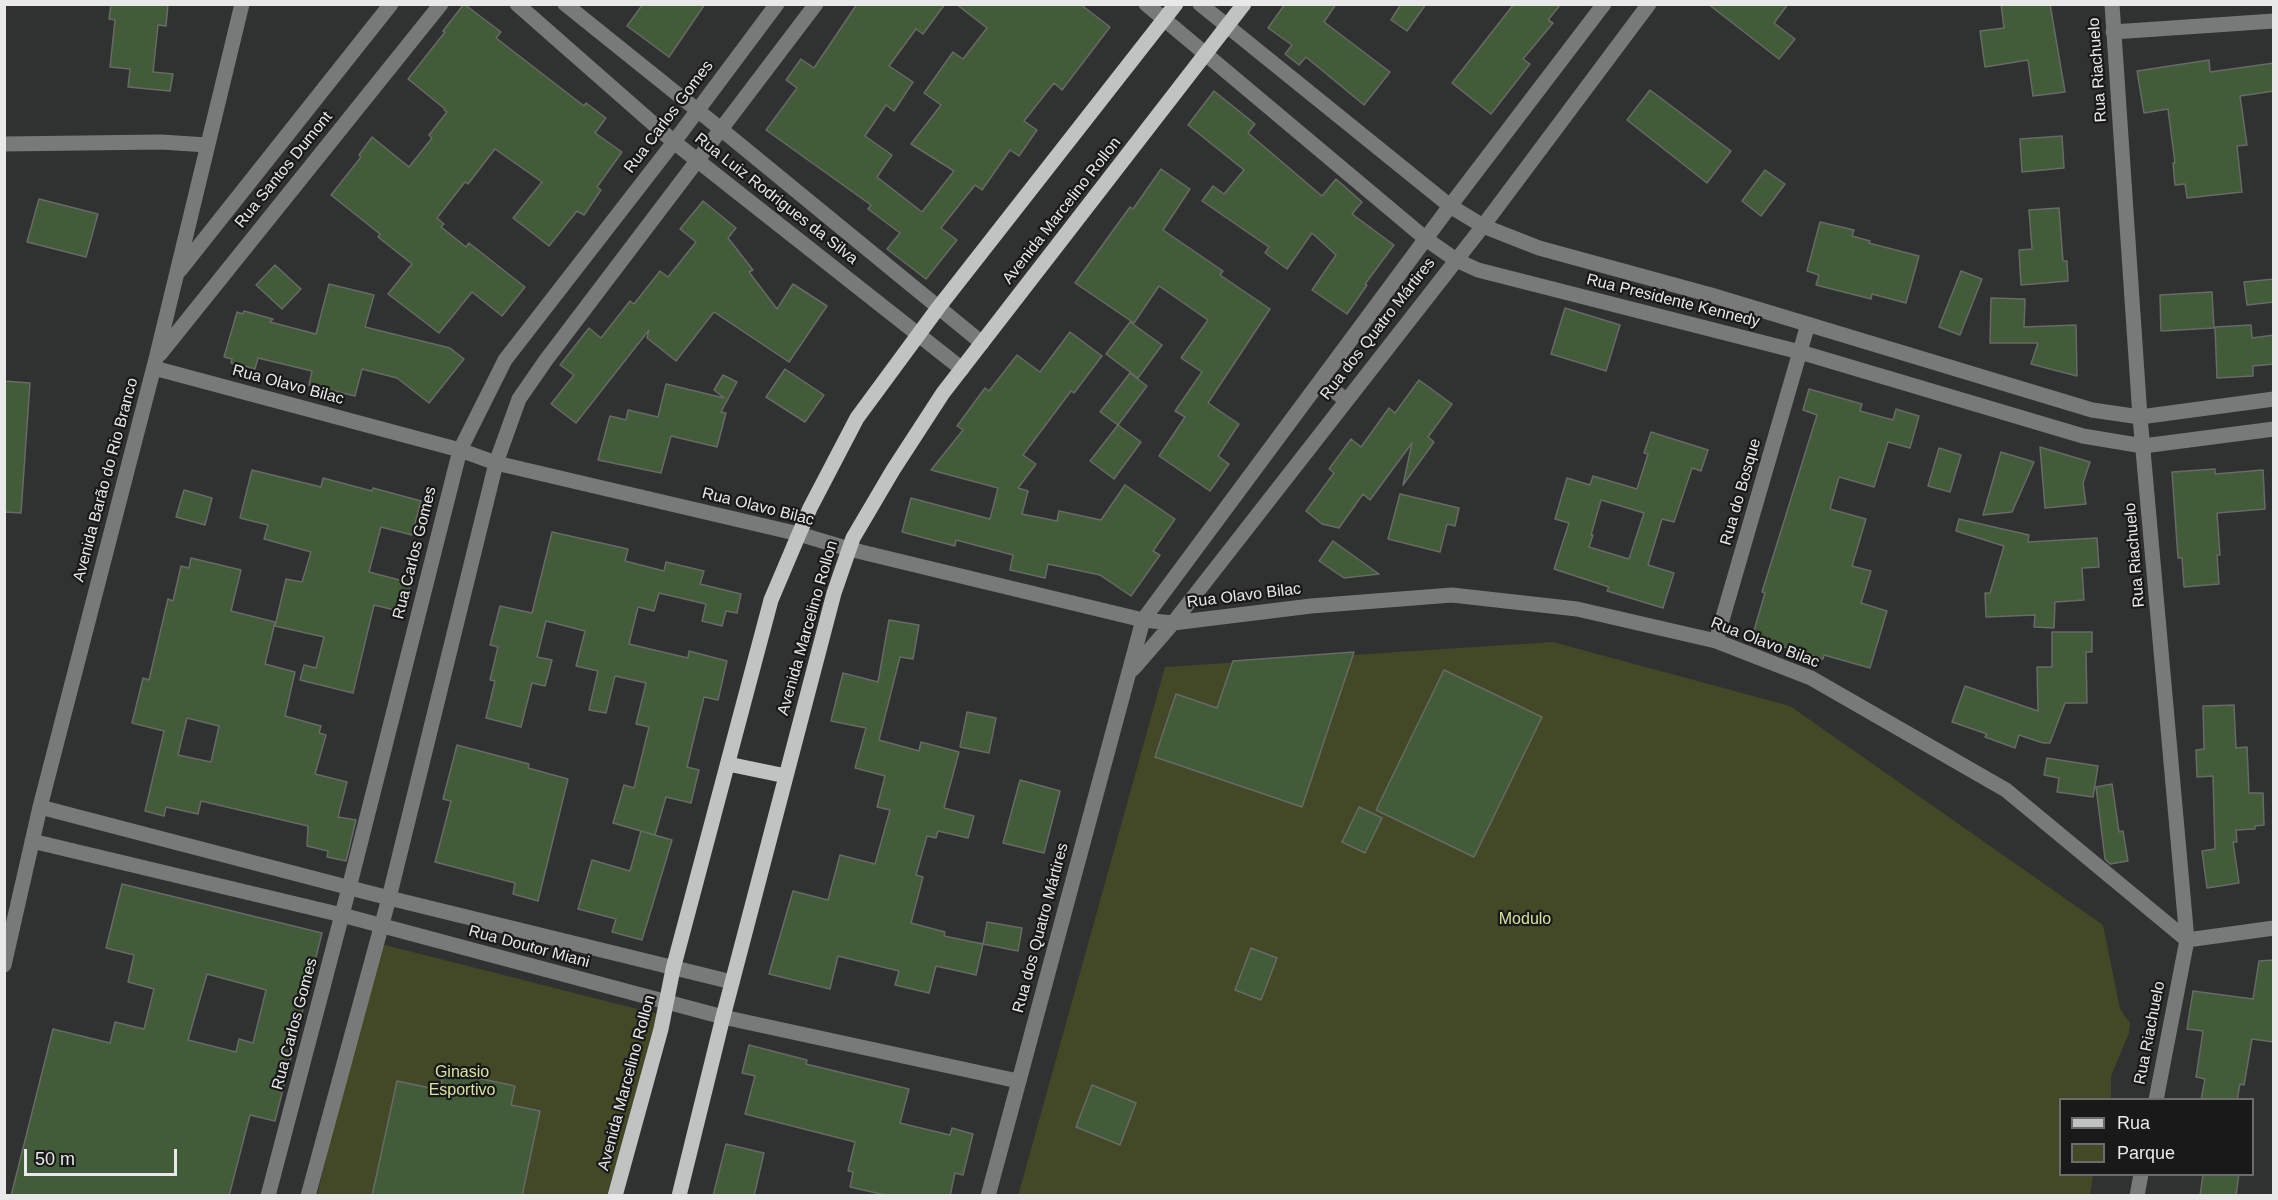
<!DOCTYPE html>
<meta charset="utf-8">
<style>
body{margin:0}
#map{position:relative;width:2278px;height:1200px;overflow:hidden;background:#2f3230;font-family:Helvetica,sans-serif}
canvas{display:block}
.frame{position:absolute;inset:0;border:6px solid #e8e9e8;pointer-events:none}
.legend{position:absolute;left:2059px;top:1098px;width:195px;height:78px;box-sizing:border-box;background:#181918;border:2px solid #6b6c6b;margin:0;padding:8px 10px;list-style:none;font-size:18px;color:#e8e9e8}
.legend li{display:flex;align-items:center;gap:12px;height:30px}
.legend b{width:30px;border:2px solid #6b6c6b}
.scale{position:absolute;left:24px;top:1149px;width:153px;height:27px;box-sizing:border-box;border:3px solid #e8e9e8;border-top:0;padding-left:8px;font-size:18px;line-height:21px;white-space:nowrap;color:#e8e9e8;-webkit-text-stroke:4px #181918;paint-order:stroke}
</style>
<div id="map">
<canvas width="2278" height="1200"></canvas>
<div class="frame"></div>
<ul class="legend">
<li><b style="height:8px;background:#c0c3c2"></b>Rua</li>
<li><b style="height:16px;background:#434927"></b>Parque</li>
</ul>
<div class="scale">50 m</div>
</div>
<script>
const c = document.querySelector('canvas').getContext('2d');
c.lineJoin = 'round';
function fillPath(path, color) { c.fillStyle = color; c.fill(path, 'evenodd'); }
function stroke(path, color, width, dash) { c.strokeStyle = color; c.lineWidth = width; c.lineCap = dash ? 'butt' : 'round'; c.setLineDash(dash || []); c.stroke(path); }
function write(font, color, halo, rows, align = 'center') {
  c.font = font + ' Helvetica,sans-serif'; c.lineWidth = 4.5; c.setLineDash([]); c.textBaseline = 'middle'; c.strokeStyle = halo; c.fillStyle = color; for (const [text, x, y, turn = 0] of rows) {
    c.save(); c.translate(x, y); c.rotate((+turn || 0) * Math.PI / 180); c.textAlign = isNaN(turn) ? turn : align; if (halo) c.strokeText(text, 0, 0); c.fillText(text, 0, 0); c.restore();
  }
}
fillPath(new Path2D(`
 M1553 642 1790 706 2103 925 2120 1009 2130 1023 2129 1033 2111 1076V1099L2060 1100V1174L2093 1175 2090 1195 1018 1196 1165 667Z
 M377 943 661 1015 607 1195 317 1196Z`), '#434927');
const building = new Path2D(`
 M111 4H168L166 26 158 25 153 72 173 74 170 91 128 87 130 69 110 67 115 20 109 19Z
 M464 4 501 32 496 38 584 106 586 103 606 118 595 133 622 152 597 187 601 190 584 215 577 211 549 246 513 218 542 182 495 149 468 184 465 182 437 218 444 224 441 227 466 247 469 243 525 287 502 316 472 292 439 333 388 294 412 264 378 237 380 234 331 195 361 157 359 155 372 137 409 167 432 138 429 135 447 112 444 110 445 109 408 79 445 32 443 31Z
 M643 4H705L669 57 627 26Z
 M857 4H945L923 34 916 29 889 66 913 82 894 111 886 105 865 136 892 155 877 177 922 212 954 171 911 144 941 105 924 93 953 52 963 59 987 28 956 4H1080L1110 27 1062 90 1054 83 1024 121 1037 130 1019 156 1010 150 982 190 975 185 941 228 957 240 926 279 887 249 900 233 868 209 871 205 766 130 797 88 786 80 801 59 814 68Z
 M1285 4H1336L1324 22 1390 72 1364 105 1306 57 1299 65 1285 54 1292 45 1268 28Z
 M1401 4H1426L1407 31 1391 20Z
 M1514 4H1561L1548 20 1553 23 1523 59 1530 64 1491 114 1452 83Z
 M1708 4H1788L1774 23 1795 39 1779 59Z
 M2001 4H2050L2065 92 2033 96 2028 60 1985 67 1980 31 2004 28Z
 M2209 60 2210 72 2274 63V91L2240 96 2247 145 2237 146 2242 192 2187 198 2185 184 2175 185 2173 163H2175L2168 109 2144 113 2137 71Z
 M1650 90 1731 151 1707 183 1627 120Z
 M1214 91 1255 124 1248 133 1322 196 1336 179 1362 202 1352 214 1394 245 1365 284 1367 285 1347 314 1312 290 1336 255 1312 233 1287 269 1265 253 1269 247 1202 201 1213 186 1224 194 1244 170 1188 125Z
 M2062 136 2064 168 2022 172 2020 139Z
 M1161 169 1190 189 1163 230 1223 271 1220 275 1270 309 1208 403 1239 424 1218 456 1229 464 1210 491 1159 456 1185 417 1175 411 1202 372 1181 358 1208 320 1159 286 1134 323 1075 283 1130 207 1133 209Z
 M1765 170 1785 184 1761 216 1742 201Z
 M39 199 98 214 86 257 27 242Z
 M703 201 736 228 728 238 753 270 749 272 777 309 793 284 827 306 789 362 714 312 676 361 647 338 649 330 576 423 551 404 574 375 560 365 589 328 601 338 630 301 634 304 660 271 668 277 696 242 680 229Z
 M2059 208 2063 261H2067L2068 281 2021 285 2019 250 2032 249 2029 210Z
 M1820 222 1854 230 1852 236 1870 241 1869 243 1919 256 1906 303 1872 294 1871 299 1816 285 1819 275 1807 271Z
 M275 265 301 289 282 309 256 285Z
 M1961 271 1982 279 1960 335 1939 327Z
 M2274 279V302L2247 305 2244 282Z
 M329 284 374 295 365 327 450 348 464 359 429 403 397 378 362 369 355 396 309 385 312 371 258 358 255 369 231 363 232 359 224 357 237 312 243 314 244 311 273 319 270 322 316 334Z
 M2212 292 2214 328 2161 331 2160 295Z
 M1991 298 2025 299 2024 327 2076 325 2077 376 2031 364 2038 343H1990Z
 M1565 308 1620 325 1606 371 1551 354Z
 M1130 322 1162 345 1138 378 1106 354Z
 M2251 325 2252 338 2274 335V364L2253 366V376L2217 378 2215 327Z
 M1070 332 1102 356 1074 393 1071 391 1023 455 1036 464 1018 488 1028 491 1022 514 1057 521 1059 511 1101 520 1125 485 1175 519 1153 551 1160 555 1131 596 1100 575 1048 564 1045 578 1010 570 1013 555 956 540 955 546 902 532 911 498 990 519 998 488 931 470 963 430 957 426 985 388 989 391 1017 355 1040 372Z
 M785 369 824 395 805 422 766 397Z
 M1130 373 1147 386 1118 425 1100 412Z
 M723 375 737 382 721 412 726 413 717 447 671 436 661 473 598 460 610 416 626 420 628 410 658 417 666 384 724 398 714 390Z
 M1419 380 1452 404 1428 437 1434 442 1403 485 1412 443 1370 500 1363 494 1339 528 1322 524 1306 511 1334 473 1329 469 1351 439 1361 447 1389 408 1395 413Z
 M4 381 30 383 21 513 4 512Z
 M1809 389 1862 404 1860 411 1893 420 1896 409 1919 416 1910 448 1888 442 1874 487 1839 477 1830 509 1866 519 1852 566 1871 571 1861 603 1887 611 1870 668 1824 655 1823 659 1752 637 1765 593 1762 592 1817 415 1803 410Z
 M1118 425 1141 442 1114 479 1090 461Z
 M1651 432 1708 450 1701 471 1692 468 1674 522 1662 519 1648 565 1674 573 1663 608 1607 591 1609 587 1554 569 1569 523 1555 519 1567 478 1590 485 1593 476 1637 489 1648 454 1644 453ZM1601 500 1644 513 1629 559 1589 547 1593 535H1591Z
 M2040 447 2090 462 2083 483 2086 504 2045 508Z
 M1939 448 1961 455 1950 492 1928 486Z
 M2001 452 2034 462 2012 512 1983 515Z
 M2215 469V474L2263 470 2265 509 2217 513 2220 555H2217L2219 584 2184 587 2182 558H2178L2172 472Z
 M252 470 321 487 323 478 372 491 373 488 421 501 412 535 381 527 369 572 411 583 403 612 374 605 353 693 300 680 304 665 316 668 324 637 275 626 286 579 302 582 311 552 264 539 268 525 240 518Z
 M184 490 212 498 205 525 176 517Z
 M1400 494 1459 508 1455 526 1447 524 1440 552 1388 539Z
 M1959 519 2029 535 2028 542 2097 538 2099 567 2082 568 2084 600 2055 602 2054 628 2034 627 2035 615 1986 617 1985 593H1990L2004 546 1956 531Z
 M552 532 628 549 625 561 664 571 666 562 704 571 700 584 741 594 737 613 726 611 722 626 702 621 706 604 659 593 654 611 638 607 629 644 688 658 689 651 727 661 718 700 704 697 687 767 699 770 691 803 666 797 655 835 613 823 624 785 634 788 649 727 636 724 646 683 615 676 606 713 589 710 598 671 576 666 585 631 546 621 537 657 552 660 545 686 532 683 521 727 486 718 495 681 490 680 498 647 490 645 500 606 532 613Z
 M1333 541 1379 574 1344 578 1319 561Z
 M191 558 241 570 231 611 275 622 265 664 295 672 285 716 321 726 319 733 326 735 315 774 347 782 338 817 356 820 346 861 327 857 328 851 307 846 308 826 201 801 198 814 166 807 164 816 145 811 164 731 132 723 143 678 149 680 168 599 173 601 181 566 189 568ZM187 718 219 726 211 762 178 755Z
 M889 620 919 625 913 659 900 657 879 740 919 751 921 742 959 752 944 808 974 816 968 838 938 831 936 838 927 836 916 875 923 877 911 923 945 932 944 936 983 944 976 975 936 966 929 993 895 985 899 971 838 956 830 989 769 974 793 891 828 900 840 855 875 864 890 810 877 807 885 776 855 768 866 728 831 721 843 673 878 682Z
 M2052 632H2092V652H2086L2087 703H2065L2050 743H2043L2019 735 2015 748 1985 737 1987 734 1952 722 1965 686 2038 711 2037 667H2052Z
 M1354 652 1302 807 1155 757 1176 694 1217 708 1233 661Z
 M1444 670 1542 717 1474 857 1376 810Z
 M2234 705 2236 748 2247 747 2249 793H2263L2264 825 2255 826V829L2236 830 2237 842H2233L2239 883 2207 888 2202 851 2215 849 2213 776 2197 777 2196 750 2204 749 2203 706Z
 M967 712 996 718 989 753 960 747Z
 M457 745 529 764 528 768 568 779 538 901 513 894 515 883 435 862 451 801 443 799Z
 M2047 758 2098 766 2093 797 2057 792 2059 778 2044 775Z
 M1020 780 1060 791 1044 853 1003 843Z
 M2112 784 2119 832 2123 831 2128 861 2110 864 2105 859 2096 787Z
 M1359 807 1382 818 1365 853 1342 842Z
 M641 831 672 840 642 940 612 932 616 919 578 909 592 860 630 871Z
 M122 884 322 933 275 1121 250 1115 229 1196H11L53 1029 110 1043 115 1022 144 1029 154 989 128 982 134 955 106 948ZM207 974 266 990 253 1043 239 1039 236 1052 188 1040Z
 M987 922 1022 928 1018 951 983 944Z
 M1251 948 1277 958 1261 1000 1235 990Z
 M2274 960V1042L2252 1039 2244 1085 2240 1084 2237 1100H2201L2205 1079 2196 1077 2203 1031 2187 1029 2193 991 2253 999 2259 961Z
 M749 1045 807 1060 806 1064 909 1089 900 1123 950 1135 952 1128 973 1134 963 1175 955 1173 950 1196H889L850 1187 853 1172 848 1171 855 1142 745 1114 755 1076 742 1073Z
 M444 1071 515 1086 511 1105 540 1111 522 1196H372L397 1081 440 1090Z
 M1092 1085 1136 1103 1120 1145 1076 1127Z
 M726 1144 764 1153 754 1196H713Z
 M2203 1174H2239L2236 1196H2200Z`);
fillPath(building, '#425b38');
stroke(building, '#686a67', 1.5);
stroke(new Path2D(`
 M517 4 674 142 962 369
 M565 4 722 130 982 343
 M1146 4 1426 239 1456 260 1478 270 1800 352 2083 436 2143 446 2274 429
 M1200 4 1450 206 1483 226 1539 248 1711 295 2092 410 2140 417 2274 399
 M2112 4 2140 417 2187 940 2156 1100
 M2113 32 2274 21
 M4 144 161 142 207 145
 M180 270 391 4
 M160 354 441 4
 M154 368 460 450 496 463 799 534 849 549 1143 620 1173 623 1311 606 1452 595 1577 609 1716 641 1811 678 2006 790 2187 940 2274 928
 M1321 381 1346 400
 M1716 641 1808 324
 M1133 669 1173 623 1483 226 1649 4
 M40 807 389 898 732 982
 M32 841 342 915 723 1017 1018 1081
 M4 965 40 807 156 359 242 4
 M268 1196 349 888 460 450 505 360 674 142 777 4
 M308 1196 389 898 496 463 519 399 546 360 816 4
 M988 1196 1143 620 1450 206 1604 4
 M2137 1196 2141 1174`), '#787a7a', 15);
stroke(new Path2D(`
 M728 764 786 776
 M615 1196 661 1029 673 969 771 600 810 508 857 418 938 308 1176 4
 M679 1196 723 1017 834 593 853 538 893 470 943 393 1244 4`), '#c0c3c2', 15);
write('16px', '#e8e9e8', '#181918', [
 ["Rua Riachuelo",2098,70,-94],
 ["Rua Carlos Gomes",669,117,-53],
 ["Rua Santos Dumont",284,170,-51],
 ["Rua Luiz Rodrigues da Silva",776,199,38],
 ["Avenida Marcelino Rollon",1062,211,-52],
 ["Rua Presidente Kennedy",1673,301,14],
 ["Rua dos Quatro Mártires",1378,329,-52],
 ["Rua Olavo Bilac",288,385,15],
 ["Avenida Barão do Rio Branco",106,480,-75],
 ["Rua do Bosque",1741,492,-74],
 ["Rua Olavo Bilac",758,507,14],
 ["Rua Carlos Gomes",415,553,-76],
 ["Rua Riachuelo",2135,555,-95],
 ["Rua Olavo Bilac",1244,596,-7],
 ["Avenida Marcelino Rollon",808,628,-74],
 ["Rua Olavo Bilac",1765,643,21],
 ["Rua dos Quatro Mártires",1041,928,-75],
 ["Rua Doutor Miani",529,947,15],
 ["Rua Carlos Gomes",295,1024,-75],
 ["Rua Riachuelo",2150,1033,-79],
 ["Avenida Marcelino Rollon",627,1083,-75]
]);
write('16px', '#d8e59f', '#181918', [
 ["Modulo",1525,920],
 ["Ginasio",462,1073],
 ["Esportivo",462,1091]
]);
</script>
